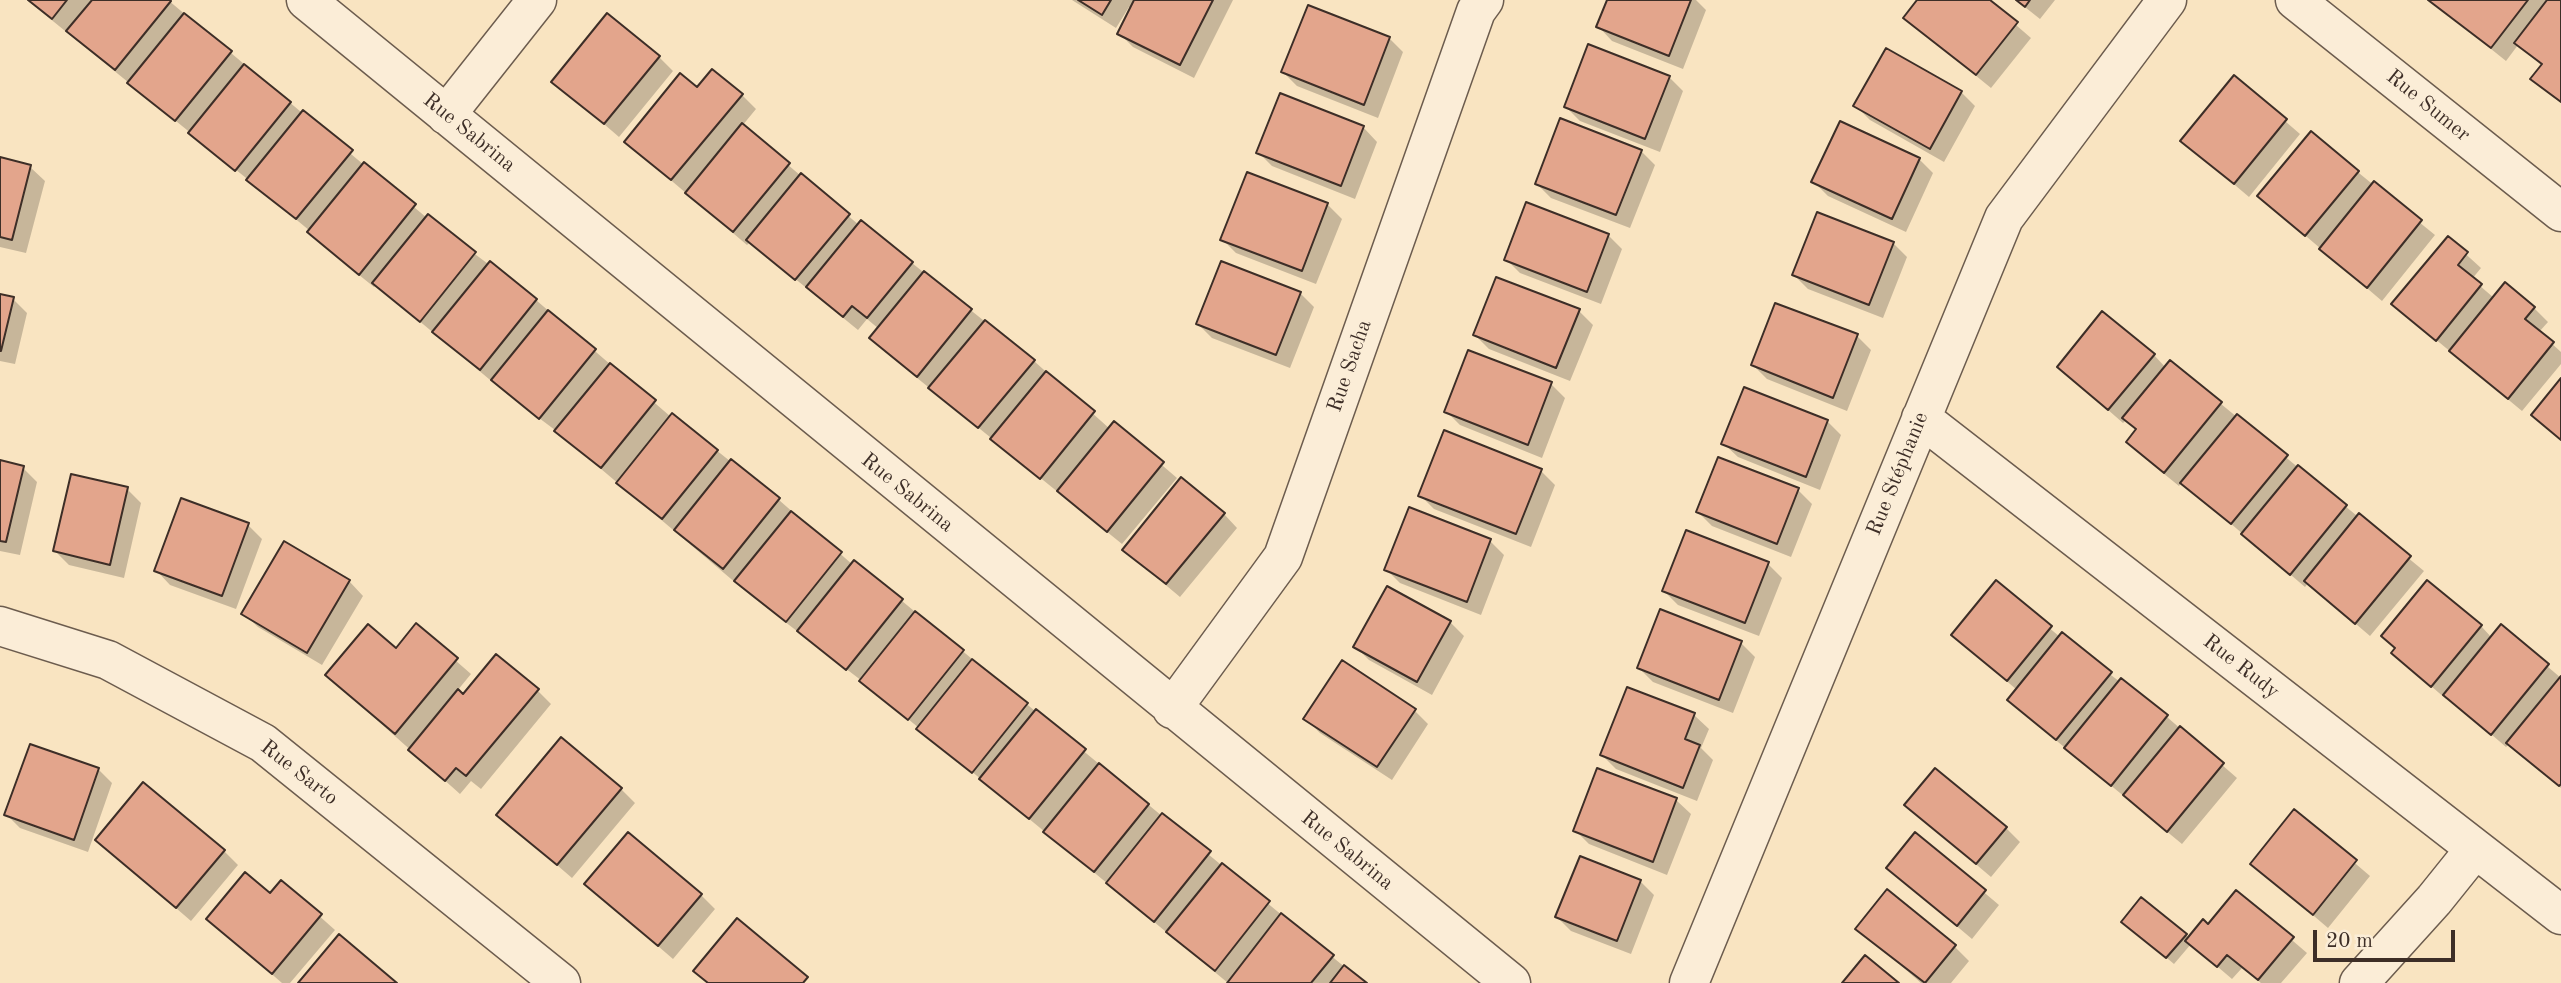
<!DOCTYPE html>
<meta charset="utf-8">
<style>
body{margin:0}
#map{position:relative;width:2561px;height:983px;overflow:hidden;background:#f9e4c1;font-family:"Old Standard TT",serif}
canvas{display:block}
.scale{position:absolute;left:2313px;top:930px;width:142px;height:32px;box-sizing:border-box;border:4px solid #3d2e27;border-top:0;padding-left:9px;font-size:21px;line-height:24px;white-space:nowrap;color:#3d2e27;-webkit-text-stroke:5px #fbedd7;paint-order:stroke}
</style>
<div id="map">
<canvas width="2561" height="983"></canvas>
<div class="scale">20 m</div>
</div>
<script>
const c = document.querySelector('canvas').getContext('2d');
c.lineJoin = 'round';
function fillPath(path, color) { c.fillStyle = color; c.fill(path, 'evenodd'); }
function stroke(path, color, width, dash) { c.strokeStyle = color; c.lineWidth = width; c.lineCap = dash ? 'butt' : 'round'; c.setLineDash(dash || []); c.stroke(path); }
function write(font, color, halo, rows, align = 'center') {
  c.font = font + ' "Old Standard TT",serif'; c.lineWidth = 5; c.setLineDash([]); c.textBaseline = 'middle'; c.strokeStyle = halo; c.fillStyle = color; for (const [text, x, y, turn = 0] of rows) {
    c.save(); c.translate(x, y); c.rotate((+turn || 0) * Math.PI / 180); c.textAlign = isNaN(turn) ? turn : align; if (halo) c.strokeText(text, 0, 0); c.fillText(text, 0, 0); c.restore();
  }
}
fillPath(new Path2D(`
 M27 0H168L427 218 536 300 671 417 672 415 779 500 853 565 855 563 902 601 1364 983H1228L862 681 750 595 555 430 507 394 376 285 374 287 323 246 310 231 251 182Z
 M1072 0H1233L1194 78 1133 47 1119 33 1132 8 1129 7 1116 28Z
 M1609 0H1696L1706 10 1683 69 1612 41 1598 26Z
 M1920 0H1987L2031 38 1991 88 1905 18Z
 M2016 0H2055L2040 19Z
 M2430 0H2561V103L2533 79 2542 66 2518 45 2506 61Z
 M1389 38 1403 52 1378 118 1297 86 1283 72Z
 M659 57 673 71 619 137 554 81Z
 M1669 77 1683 91 1660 152 1580 121 1566 107Z
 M2234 77 2300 134 2249 197 2183 141Z
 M698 89 742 95 756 109 742 126 859 225 912 263 1034 361 1110 429 1114 424 1177 478 1122 544 885 352 871 338 879 329 867 319 858 330 750 242 747 245 626 142Z
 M1961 92 1975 106 1944 162 1870 120 1856 106Z
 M1363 127 1377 142 1355 199 1272 166 1258 152Z
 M2311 134 2435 235 2382 301 2259 196Z
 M1641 151 1655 165 1630 228 1551 198 1537 184Z
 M0 159 30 167 45 181 26 253 0 247Z
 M1919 159 1933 173 1906 232 1828 196 1814 182Z
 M1248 174 1328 205 1342 219 1316 284 1236 253 1222 239Z
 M1608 235 1622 249 1601 304 1520 273 1506 259Z
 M2448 238 2481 268 2472 279 2494 298 2534 308 2548 322 2539 332 2561 352V364L2522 411 2393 304Z
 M1893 243 1907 257 1883 318 1808 289 1794 275Z
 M1300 293 1314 307 1290 368 1212 338 1198 324Z
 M0 296 13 299 27 313 15 364 0 361Z
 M1579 311 1593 325 1570 381 1489 349 1475 335Z
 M1857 336 1871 350 1847 411 1767 379 1753 365Z
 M2154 355 2166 368 2170 362 2424 571 2370 636 2308 583 2305 587 2182 482 2179 486 2142 456 2128 442 2137 431 2126 420 2123 423 2059 367Z
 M1551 384 1565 398 1542 458 1460 425 1446 411Z
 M1827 421 1841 435 1820 490 1738 457 1723 443Z
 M0 462 23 468 37 482 20 555 0 551Z
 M1541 471 1555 485 1531 547 1434 509 1420 495Z
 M127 489 141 503 124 578 69 565 54 550Z
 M1798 490 1812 504 1791 557 1712 526 1698 512Z
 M1224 514 1237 528 1180 597 1124 550Z
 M248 525 262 539 236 609 170 585 156 570Z
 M1490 541 1504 555 1481 615 1400 583 1386 569Z
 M1768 564 1782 578 1759 636 1678 605 1664 591Z
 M349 581 363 596 322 665 258 627 243 613Z
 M1996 583 2060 637 2167 717 2237 778 2182 844 2024 714 2017 690 1953 635Z
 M1450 622 1464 636 1432 695 1369 660 1355 646Z
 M416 626 471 674 457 691 463 696 537 690 551 704 481 789 471 781 460 794 342 689 396 650Z
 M2481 626 2492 638 2501 627 2561 678V788L2509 744 2506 747 2448 697 2446 699 2393 653Z
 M1741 643 1755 657 1733 713 1653 682 1639 668Z
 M1628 689 1694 715 1709 729 1701 748 1713 760 1697 801 1616 769 1602 755Z
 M1414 710 1428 724 1392 780 1320 733 1306 719Z
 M98 769 112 783 88 852 20 828 6 814Z
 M1598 770 1676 800 1691 814 1667 875 1589 844 1575 830Z
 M621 789 635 803 572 878 499 815Z
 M1906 805 2006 828 2020 842 1991 877Z
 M2295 812 2370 876 2328 928 2252 863Z
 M1916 835 1999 905 1972 939 1888 868Z
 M97 840 224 851 238 865 191 921Z
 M1640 881 1654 895 1631 954 1571 931 1557 917Z
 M281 882 335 930 290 983H282L208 919 270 895Z
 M586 884 701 895 715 909 673 959Z
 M2237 893 2307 953 2281 983H2261L2242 968 2232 979 2191 944 2174 964 2131 928 2186 935 2189 939 2208 927Z
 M1858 928 1955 947 1969 961 1951 983H1921Z`), '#0003');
const building = new Path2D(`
 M28 0H67L52 19Z
 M92 0H170L171 1 115 70 66 31Z
 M1078 0H1111L1102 15Z
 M1134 0H1213L1180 65 1117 34Z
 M1607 0H1691L1669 56 1596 27Z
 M1917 0H1990L2018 22 1976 75 1903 18Z
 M2016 0H2030L2025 7Z
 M2428 0H2528L2491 48Z
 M2547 0H2561V102L2530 79 2542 64 2514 43Z
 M1308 5 1390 37 1364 105 1281 72Z
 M184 13 232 51 175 121 127 83Z
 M607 13 660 56 604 124 551 82Z
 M1588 44 1670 76 1645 139 1564 107Z
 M1886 48 1962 91 1930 149 1853 106Z
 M244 64 291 102 235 171 188 133Z
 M712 69 743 94 671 180 624 142 680 73 697 87Z
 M2234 75 2287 119 2234 184 2180 141Z
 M1280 93 1364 126 1341 186 1256 153Z
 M303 110 353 150 296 219 246 180Z
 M1560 118 1642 150 1616 215 1535 184Z
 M1840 121 1920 158 1892 219 1811 182Z
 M742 123 790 163 733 232 685 193Z
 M2311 131 2359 171 2305 236 2257 196Z
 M0 157 31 165 12 240 0 237Z
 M364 162 416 204 359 275 307 232Z
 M1247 172 1328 203 1302 271 1220 240Z
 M801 173 850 214 795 280 746 240Z
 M2374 181 2422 220 2367 288 2319 249Z
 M1526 202 1609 234 1587 292 1504 260Z
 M1817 212 1894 242 1869 305 1792 275Z
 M428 214 476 252 420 322 372 283Z
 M861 220 913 262 867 318 852 306 843 317 806 287Z
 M2448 236 2468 252 2458 265 2482 284 2436 341 2391 304Z
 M490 261 537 299 480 370 432 332Z
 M1221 261 1301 292 1276 355 1196 324Z
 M924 271 972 309 917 377 869 338Z
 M1496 277 1580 309 1556 368 1473 335Z
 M2505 282 2535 307 2525 319 2554 342 2508 399 2449 351Z
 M0 294 14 297 1 351H0Z
 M1775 303 1858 334 1833 398 1751 365Z
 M548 310 596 349 539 419 491 380Z
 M2102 311 2155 354 2108 410 2057 367Z
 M985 320 1035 360 978 428 928 388Z
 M1468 350 1552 382 1528 445 1444 412Z
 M2170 360 2222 402 2164 473 2126 442 2136 429 2122 418Z
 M610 363 656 400 601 468 554 431Z
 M1046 371 1095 411 1040 479 990 439Z
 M2561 378V440L2531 415Z
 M1744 387 1828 420 1806 477 1721 444Z
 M672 413 718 450 662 519 616 483Z
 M2237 414 2288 455 2231 524 2180 483Z
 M1114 421 1164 462 1107 532 1057 491Z
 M1444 430 1542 469 1516 534 1418 496Z
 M1718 457 1799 488 1777 544 1696 512Z
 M731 459 780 498 723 569 674 530Z
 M0 460 24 466 6 542 0 541Z
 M2298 465 2347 505 2290 575 2241 534Z
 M71 474 128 487 110 565 53 551Z
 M1181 477 1225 513 1166 584 1122 550Z
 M181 498 249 523 222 596 154 571Z
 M1409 507 1491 539 1467 602 1384 570Z
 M791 511 842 552 786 622 734 581Z
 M2359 513 2411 556 2355 624 2304 581Z
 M1686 530 1769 562 1745 623 1662 591Z
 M284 541 350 580 307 653 241 614Z
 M854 560 903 599 846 670 797 631Z
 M1996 580 2052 626 2007 681 1951 635Z
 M2427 580 2482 625 2431 687 2391 653 2395 648 2381 636Z
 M1387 586 1451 621 1417 682 1353 647Z
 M1660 609 1742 641 1719 700 1637 668Z
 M915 611 964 650 908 720 859 681Z
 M416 623 458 658 395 734 325 675 368 624 396 648Z
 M2501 624 2549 664 2491 735 2443 695Z
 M2062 632 2112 672 2056 740 2007 700Z
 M496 654 539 689 466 776 456 768 445 781 408 750 458 689 463 694Z
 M972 659 1028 703 972 773 916 729Z
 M1342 660 1416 709 1377 767 1303 719Z
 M2561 676V784L2559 786 2506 743Z
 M2121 678 2168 715 2111 786 2064 748Z
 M1627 687 1695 713 1685 739 1700 745 1683 788 1600 755Z
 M1036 709 1086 749 1029 819 979 779Z
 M2180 726 2224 763 2167 832 2123 795Z
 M561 737 622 788 557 865 496 815Z
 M30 744 99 768 74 840 4 815Z
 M1099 763 1149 804 1094 872 1043 832Z
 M1597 768 1677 798 1653 862 1573 831Z
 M1935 768 2007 827 1976 864 1904 805Z
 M143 782 225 850 176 908 95 840Z
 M2294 809 2357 860 2313 915 2250 864Z
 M1162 813 1211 851 1154 922 1106 883Z
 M628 832 702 894 658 946 584 884Z
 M1915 832 1986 890 1957 926 1886 868Z
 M1580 856 1641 880 1617 941 1555 917Z
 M1222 863 1270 901 1215 971 1166 932Z
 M245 872 270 893 281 880 322 914 272 974 206 919Z
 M1887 889 1956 945 1925 983 1855 929Z
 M2236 890 2294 937 2258 980 2227 955 2217 967 2185 941 2203 919 2208 924Z
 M2141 897 2187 934 2166 958 2121 922Z
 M1281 913 1334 955 1311 983H1227Z
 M737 918 808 977 803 983H708L693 971Z
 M339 934 397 983H298Z
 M1865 955 1899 983H1842Z
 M1344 965 1367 983H1330Z`);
fillPath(building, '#e3a58c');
stroke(building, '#3d2e27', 2);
const minor = new Path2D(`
 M306 0 1511 983
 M2295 0 2561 212
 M446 115 537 0
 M1921 418 2561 915
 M0 626 108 660 263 743 561 983
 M1172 709 1283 557 1476 11 1484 0
 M1689 983 2004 218 2167 0
 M2359 983 2434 900 2475 849`);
stroke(minor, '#6c5c4e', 41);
stroke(minor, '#fbedd7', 38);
write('21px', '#3d2e27', '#fbedd7', [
 ["Rue Sumer",2428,106,39],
 ["Rue Sabrina",469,133,39],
 ["Rue Sacha",1350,366,-71],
 ["Rue Stéphanie",1898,474,-68],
 ["Rue Sabrina",907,493,39],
 ["Rue Rudy",2241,667,38],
 ["Rue Sarto",299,773,38],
 ["Rue Sabrina",1347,851,39]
]);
</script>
